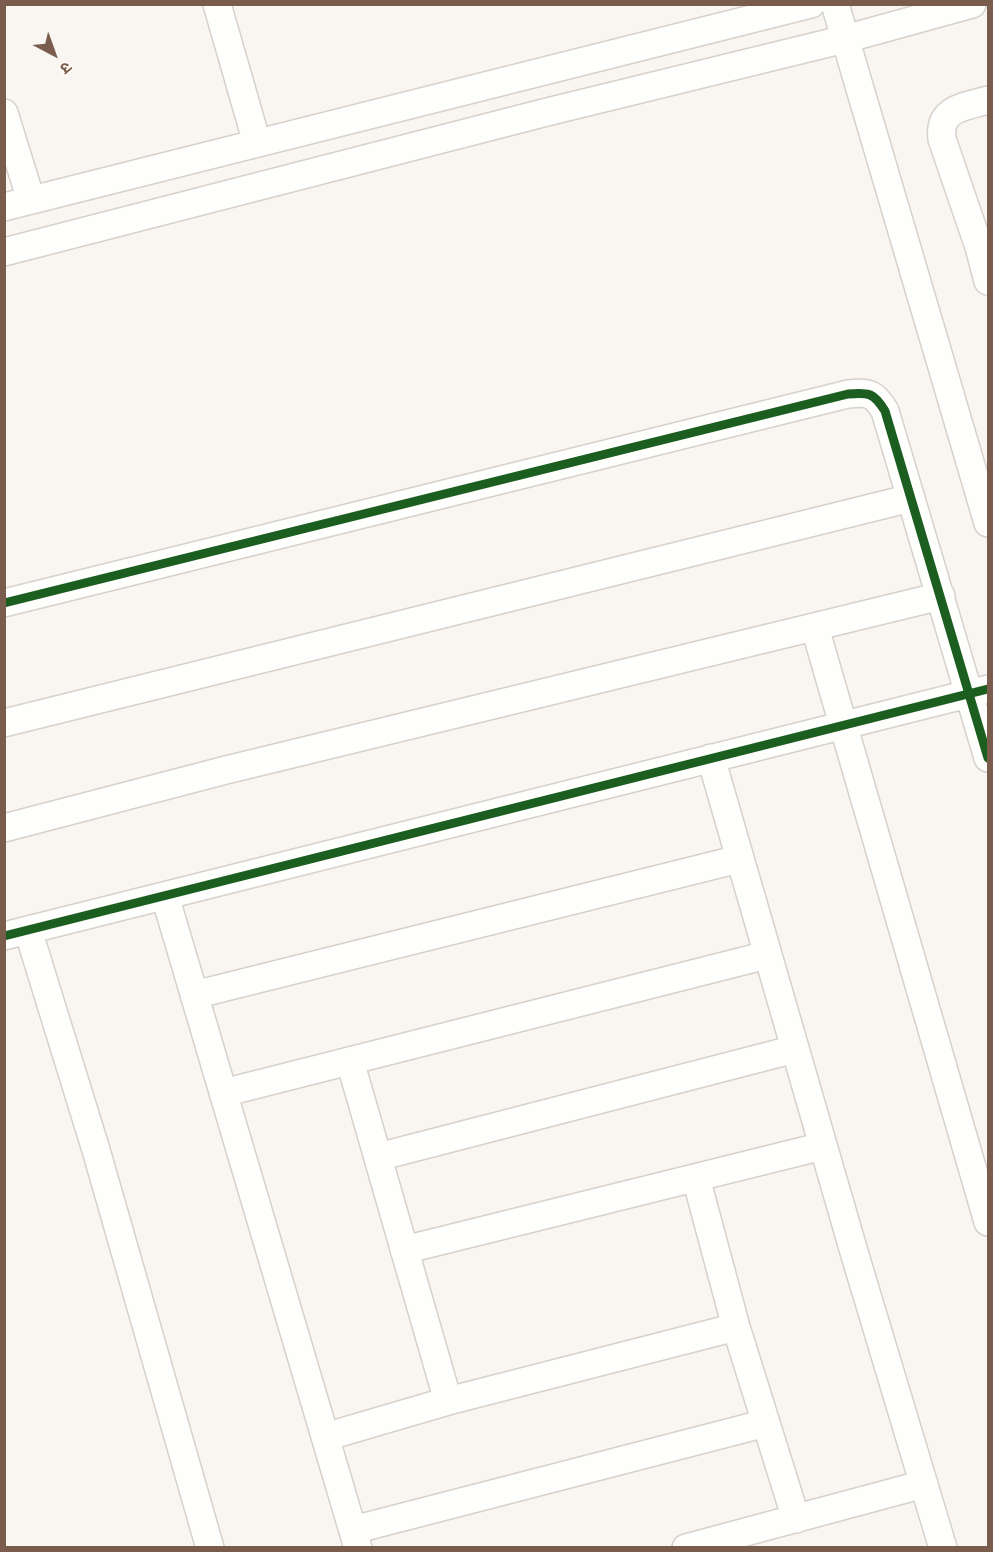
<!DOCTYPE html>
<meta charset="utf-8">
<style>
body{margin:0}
#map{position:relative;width:993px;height:1552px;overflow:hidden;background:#f9f5f0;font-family:"Roboto Condensed","Noto Sans Devanagari",sans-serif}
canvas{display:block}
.frame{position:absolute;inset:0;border:6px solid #7a5c4d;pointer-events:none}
.north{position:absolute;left:24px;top:24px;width:60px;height:60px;-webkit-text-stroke:4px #fffaf3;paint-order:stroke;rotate:139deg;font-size:16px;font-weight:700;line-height:24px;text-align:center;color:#7a5c4d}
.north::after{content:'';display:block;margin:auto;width:21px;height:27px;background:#7a5c4d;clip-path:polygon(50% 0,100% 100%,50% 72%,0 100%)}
</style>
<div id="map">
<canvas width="993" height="1552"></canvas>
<div class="frame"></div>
<div class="north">उ</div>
</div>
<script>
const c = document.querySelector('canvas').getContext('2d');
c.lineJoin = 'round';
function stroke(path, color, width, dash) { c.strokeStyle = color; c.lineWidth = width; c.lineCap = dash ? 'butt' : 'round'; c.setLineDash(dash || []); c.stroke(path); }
const minor = new Path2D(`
 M217 4 257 143
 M835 4 988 523
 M988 100C964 107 938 108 942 139L979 247 988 281
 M4 113 31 200
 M4 207 811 4
 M4 252 547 112 845 39 972 4
 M4 603 848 394C869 392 874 393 885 411L988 758
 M815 628 988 1222
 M4 723 911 498
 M711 758 854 1252 943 1548
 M4 828 226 770 941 596
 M165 896 358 1548
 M28 930 96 1150 210 1548
 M4 936 988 689
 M194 995 739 859
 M350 1061 448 1401
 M223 1093 767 955
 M378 1157 795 1049
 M696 1178 736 1327 796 1519
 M404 1250 823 1146
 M325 1437 448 1401 736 1327
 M353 1530 766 1423
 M686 1548 924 1484`);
stroke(minor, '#d7d1cb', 30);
stroke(minor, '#fefefd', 27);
stroke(new Path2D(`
 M4 603 848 394C869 392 874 393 885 411L988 758
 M4 936 988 689`), '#1b5e20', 9);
</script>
